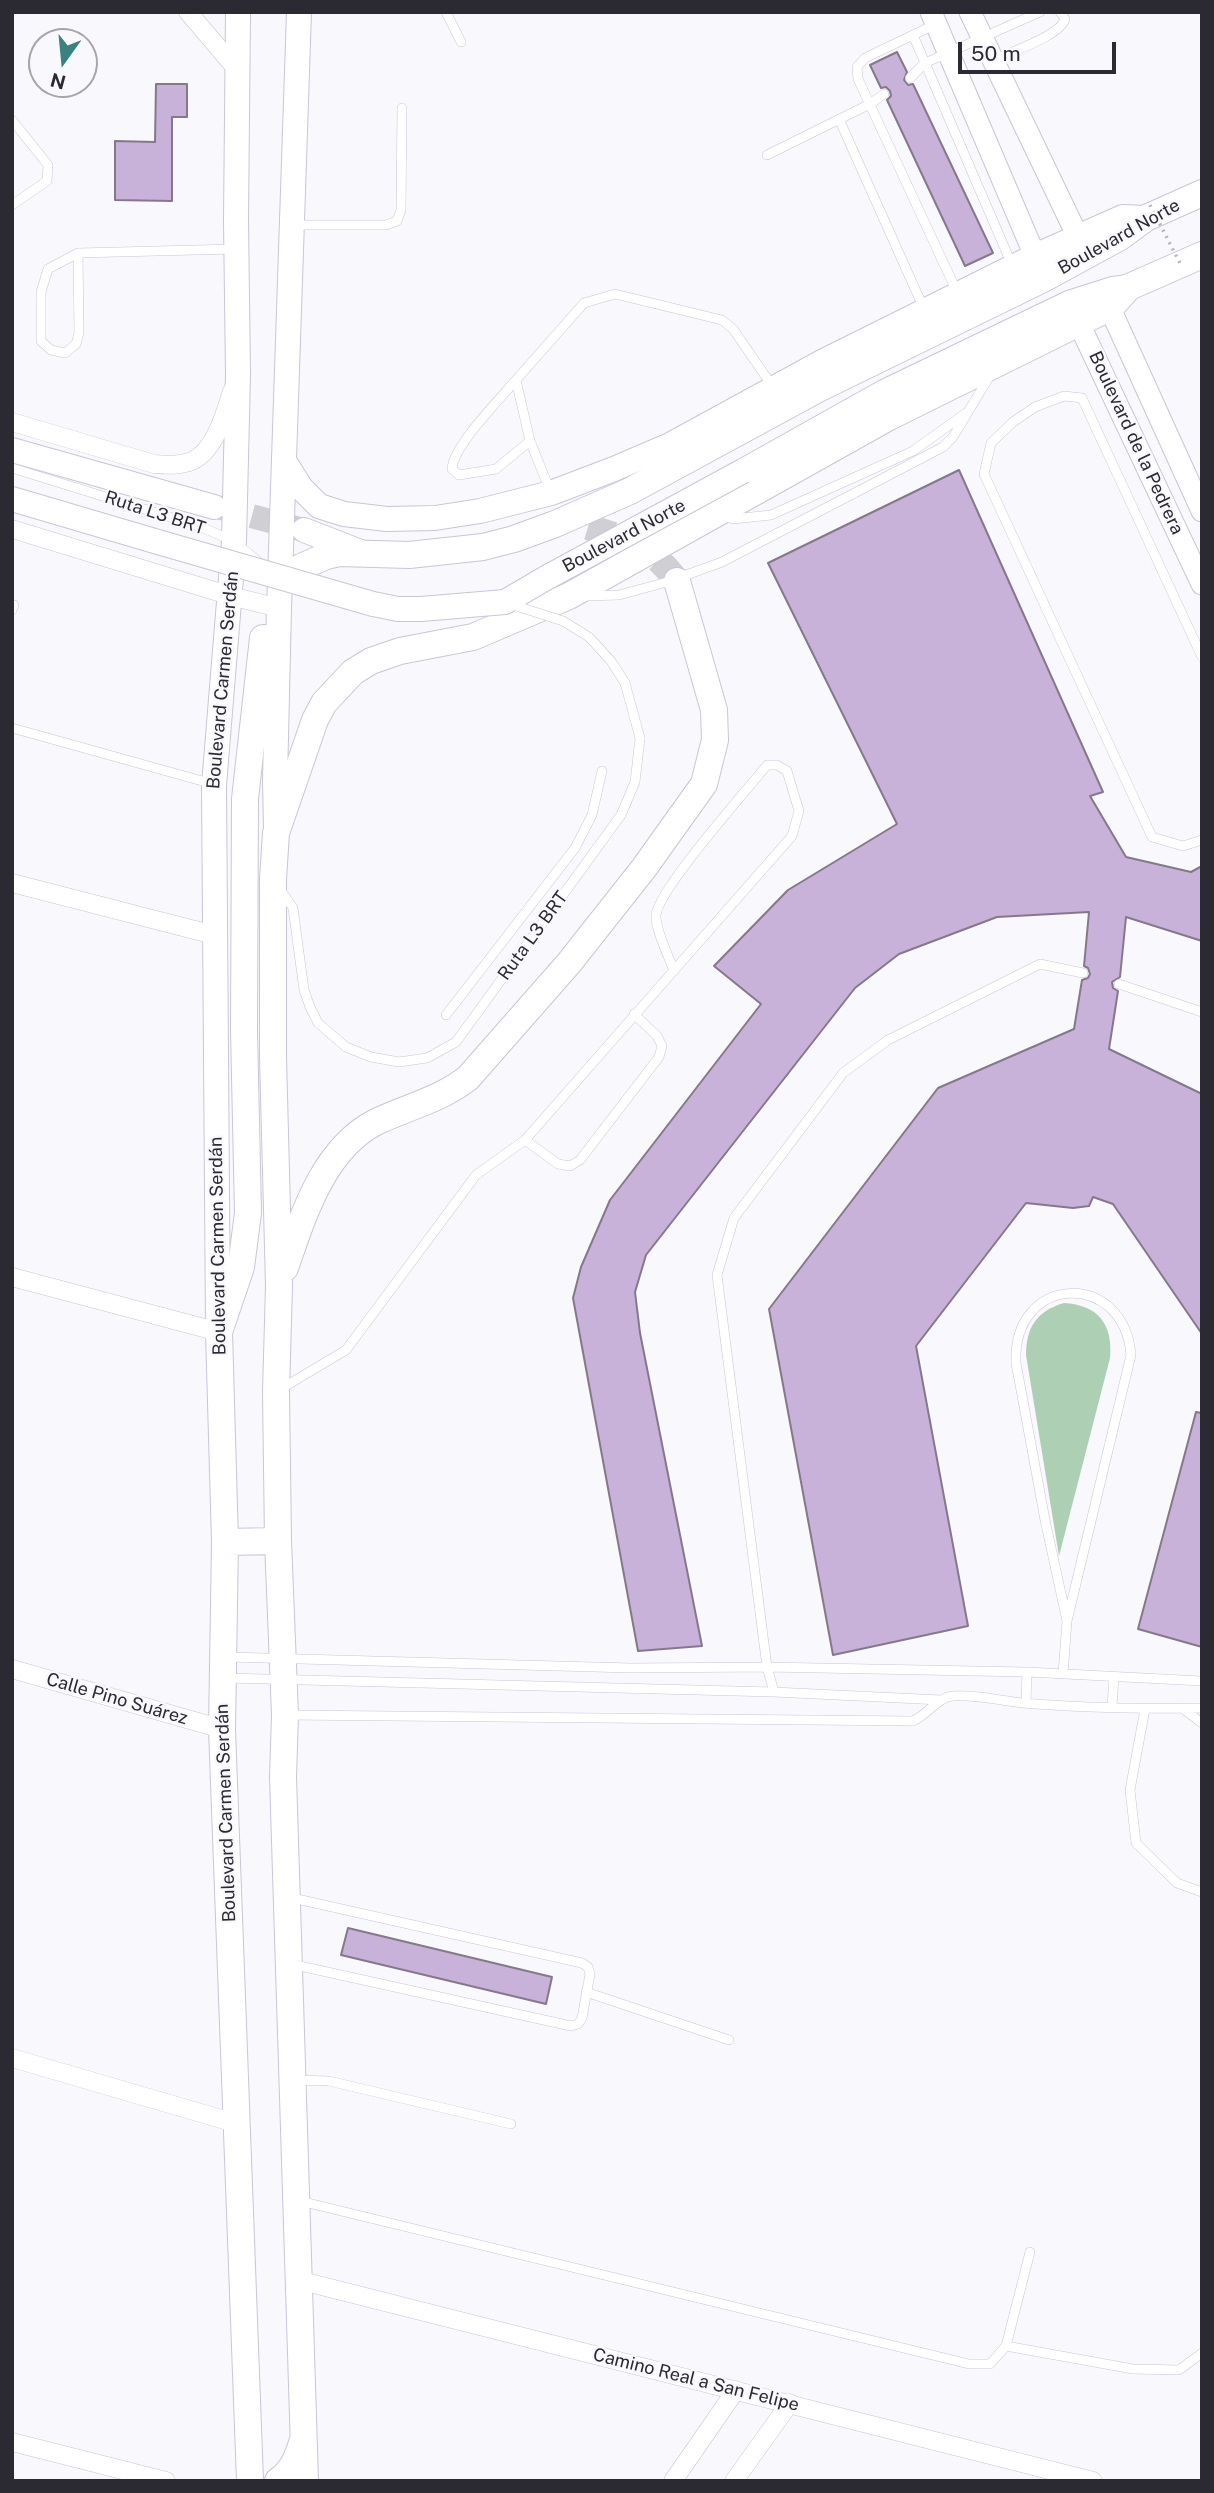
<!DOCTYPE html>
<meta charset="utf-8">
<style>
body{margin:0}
#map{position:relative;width:1214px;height:2493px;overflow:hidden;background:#f9f8fc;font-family:"Public Sans",sans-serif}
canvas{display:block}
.frame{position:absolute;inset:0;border:14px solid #2b2931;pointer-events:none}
.north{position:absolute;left:28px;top:28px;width:70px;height:70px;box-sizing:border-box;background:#f9f8fc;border:2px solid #a7a5ab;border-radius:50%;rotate:195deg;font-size:19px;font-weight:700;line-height:28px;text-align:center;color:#2b2931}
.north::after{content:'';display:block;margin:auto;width:24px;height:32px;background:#398280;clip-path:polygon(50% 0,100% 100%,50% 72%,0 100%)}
.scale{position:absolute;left:958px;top:42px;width:158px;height:32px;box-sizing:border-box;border:4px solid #2b2931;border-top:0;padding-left:9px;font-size:21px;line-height:24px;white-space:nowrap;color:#2b2931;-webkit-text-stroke:5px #f9f8fc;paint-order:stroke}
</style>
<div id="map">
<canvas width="1214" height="2493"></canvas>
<div class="frame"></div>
<div class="north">N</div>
<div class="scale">50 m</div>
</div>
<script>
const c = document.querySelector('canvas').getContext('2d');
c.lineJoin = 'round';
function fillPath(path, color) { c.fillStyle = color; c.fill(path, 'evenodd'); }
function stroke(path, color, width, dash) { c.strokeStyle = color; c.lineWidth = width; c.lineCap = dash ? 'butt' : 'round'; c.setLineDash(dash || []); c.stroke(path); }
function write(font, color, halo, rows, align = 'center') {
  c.font = font + ' "Public Sans",sans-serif'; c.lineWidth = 5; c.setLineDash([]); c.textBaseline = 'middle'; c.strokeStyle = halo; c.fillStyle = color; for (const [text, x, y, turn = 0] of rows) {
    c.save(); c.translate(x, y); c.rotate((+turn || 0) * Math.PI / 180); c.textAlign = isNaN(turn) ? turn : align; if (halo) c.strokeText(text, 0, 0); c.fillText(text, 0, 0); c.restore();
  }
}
fillPath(new Path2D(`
 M1064 1303C1098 1305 1113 1324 1110 1358L1059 1556 1026 1355C1026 1327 1037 1311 1064 1303Z`), '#add0b4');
const building = new Path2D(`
 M897 52 907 72 904 80 908 85 913 84 993 253 965 266 887 100 891 96 890 91 886 87 881 88 870 65Z
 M156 84H187V117H172V201L115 200V141L155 142Z
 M959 470 1103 792 1090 796 1126 857 1191 872 1202 866V941L1126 917 1120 977 1112 982 1113 988 1118 991 1109 1049 1202 1094V1334L1113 1204 1093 1197 1089 1206 1073 1208 1026 1203 916 1346 968 1626 833 1655 769 1309 938 1088 1074 1029 1082 980 1088 978 1090 974 1088 968 1084 966 1089 912 997 917 899 954 855 988 646 1255 635 1292 640 1333 702 1646 638 1651 573 1298 581 1267 610 1200 761 1004 714 966 788 890 897 824 768 563Z
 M1196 1412 1202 1413V1647L1138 1629Z
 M348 1928 552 1977 546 2004 341 1955Z`);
fillPath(building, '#c9b2da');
stroke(building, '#84798b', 2);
stroke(new Path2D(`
 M217 507 300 529`), '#d0cfd3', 24, [24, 12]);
stroke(new Path2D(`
 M588 527C628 539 652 547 677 581`), '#d0cfd3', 26, [26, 13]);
const service = new Path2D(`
 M446 12 461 42
 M936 24 865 58 857 67 858 79 957 292
 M913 35 1012 265
 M994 60C1010 52 1060 36 1065 19L1060 12
 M910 78 925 63 1040 12
 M839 119 924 309
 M12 120 48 165 47 181 12 205
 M767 155 870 104 884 94
 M293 225H386L397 221 401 210 402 108
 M78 253 79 333 76 344 65 353 51 350 41 341V292L48 269 78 253 235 249
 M516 380C500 399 453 446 452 469L459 475 496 469 530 441
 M12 468 196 525 234 541 261 564
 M551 493 530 441 516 380 584 303 615 294 722 320 733 329 773 387
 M723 516 733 519 771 515 913 451 966 413
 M585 596 619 595 667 582 722 562 943 447 953 437 989 377
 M12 610 14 605
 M1202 657 1082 398 1064 396 1035 407 1013 422 991 443 984 474 1152 837 1183 846 1202 840
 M12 728 213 784
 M280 889 293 908 304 990 310 1007 318 1023 346 1047 371 1057 399 1062 427 1058 456 1042 621 815 635 782 640 738
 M1119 984 1202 1012
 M446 1015 575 848 592 815 602 771
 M525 1140 558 1164 570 1166 580 1160 659 1057 662 1046 657 1036 634 1014
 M279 1390 346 1350 476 1175 525 1140 792 836 799 811 787 771 777 765H767C747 790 658 890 656 915 655 929 669 957 674 971
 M227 1657 631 1668 767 1667 1027 1672 1202 1681
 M1063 1674 1067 1621 1131 1355C1124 1269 1012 1274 1016 1363L1045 1520 1067 1621
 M226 1678 774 1692
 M941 1700 774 1692 767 1667 717 1275 734 1218 843 1073 888 1040 1040 964 1083 973
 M1026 1703 1027 1672
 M1112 1706 1114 1677
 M1182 1708 1202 1723
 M1145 1709 1130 1790 1136 1843 1177 1883 1202 1892
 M287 1715 913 1721C927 1715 938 1697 953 1696 974 1694 1002 1701 1023 1703 1082 1708 1143 1709 1202 1708
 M288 1897 582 1963 588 1967 590 1974 582 2018 578 2024 571 2026 291 1964
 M586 1992 729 2040
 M294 2080 329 2081 511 2124
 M300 2201 969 2364H990L1006 2346 1030 2252
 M1006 2346 1133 2369 1179 2370 1202 2353`);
const minor = new Path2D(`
 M188 12 239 72
 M12 422 154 464C166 465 180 466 192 461 215 451 225 413 232 391
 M12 529 231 596 279 608
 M12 883 214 935
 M12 1277 219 1332
 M12 1669 222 1729
 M12 2058 235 2123
 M298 2280 1093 2481
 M12 2442 166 2481
 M673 2481 736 2390
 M734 2481 790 2403`);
const tertiary = new Path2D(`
 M931 12 1035 256
 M970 12 1078 237
 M1103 293 1202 511
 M1073 311 1202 584`);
const secondary = new Path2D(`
 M12 450 214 507
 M284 461 301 488 319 506 344 514 387 519 435 518 480 511 551 493 614 469 670 445 822 362 1035 256 1123 217 1146 218
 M743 471 884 392 1069 303 1113 289 1129 287
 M12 499 158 542
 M304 530 363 553
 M276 827 275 780 279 608 299 12
 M218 1327 214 785 234 541 238 375 236 220 238 12`);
const primary = new Path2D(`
 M301 567 326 556 339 553 409 555 483 547 514 539 555 524 630 491 818 389 1043 279 1120 237 1146 218 1202 193
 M285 1268C303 1216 323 1149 376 1122 407 1107 440 1100 468 1078L569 963 644 868 704 784 715 740 714 710 677 581
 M225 1542 278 1541
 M250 2481 222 1729 225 1542 219 1332 241 1267 248 1213 244 1031 245 799 263 638
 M278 2481C292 2471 297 2459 302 2443
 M305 2481 283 1777 285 1715 278 1541 276 1392 279 1286 273 1057V879L276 833 315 720 324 703 353 672 371 661 400 651 473 637 569 596 889 417 1111 307 1129 287 1202 255`);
stroke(service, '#cac5d9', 10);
stroke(minor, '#cac5d9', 19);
stroke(tertiary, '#cac5d9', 23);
stroke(secondary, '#cac5d9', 26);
stroke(primary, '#cac5d9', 28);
stroke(service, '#fff', 9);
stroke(minor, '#fff', 18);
stroke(tertiary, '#fff', 21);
stroke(secondary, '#fff', 24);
stroke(primary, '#fff', 26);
const serviceBridge = new Path2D(`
 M510 604 563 621 589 637 611 661 625 683 640 738`);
const secondaryBridge = new Path2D(`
 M158 542 373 604 398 609H421L505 602 546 578 743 471`);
stroke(serviceBridge, '#cac5d9', 10, []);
stroke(secondaryBridge, '#cac5d9', 26, []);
stroke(new Path2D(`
 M1150 205 1182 267`), '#b7b6bb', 3.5, [2, 5]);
stroke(serviceBridge, '#fff', 9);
stroke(secondaryBridge, '#fff', 24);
write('18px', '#2b2931', '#f9f8fc', [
 ["Boulevard Norte",1119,237,-29],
 ["Boulevard de la Pedrera",1136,443,65],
 ["Ruta L3 BRT",155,513,18],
 ["Boulevard Norte",624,536,-28],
 ["Boulevard Carmen Serdán",223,680,-85],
 ["Ruta L3 BRT",533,936,-54],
 ["Boulevard Carmen Serdán",218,1246,-91],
 ["Calle Pino Suárez",117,1699,16],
 ["Boulevard Carmen Serdán",226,1813,-92],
 ["Camino Real a San Felipe",696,2380,14]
]);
</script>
